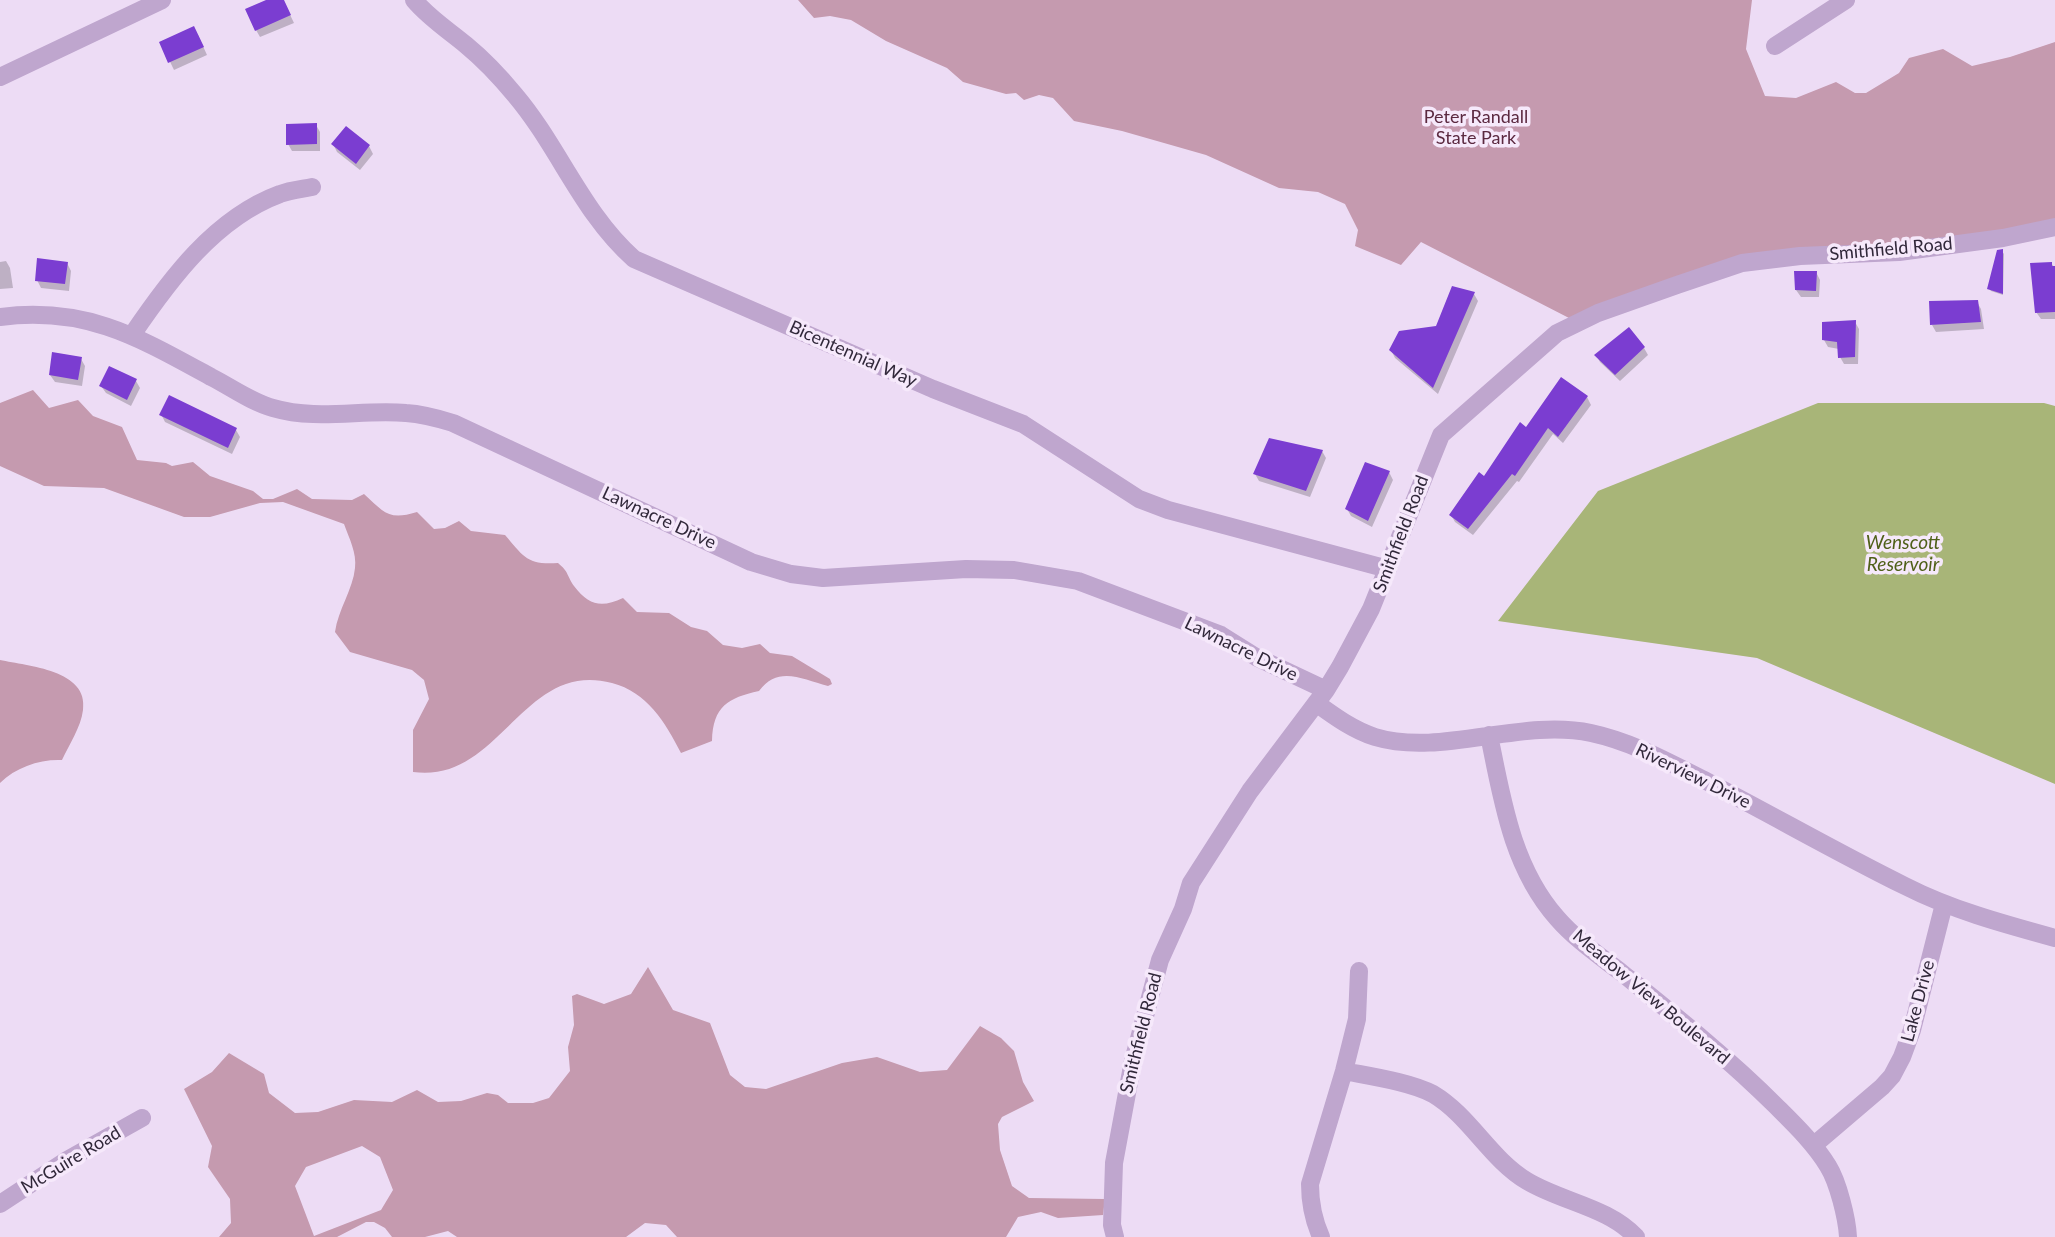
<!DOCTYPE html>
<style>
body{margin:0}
canvas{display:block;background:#eddcf5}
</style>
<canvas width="2055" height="1237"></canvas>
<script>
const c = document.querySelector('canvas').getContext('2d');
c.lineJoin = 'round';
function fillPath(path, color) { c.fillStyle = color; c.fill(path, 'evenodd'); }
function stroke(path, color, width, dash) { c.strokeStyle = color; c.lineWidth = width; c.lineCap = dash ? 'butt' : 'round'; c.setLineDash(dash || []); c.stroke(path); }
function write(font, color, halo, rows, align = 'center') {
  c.font = font + ' Lato,sans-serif'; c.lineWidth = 7; c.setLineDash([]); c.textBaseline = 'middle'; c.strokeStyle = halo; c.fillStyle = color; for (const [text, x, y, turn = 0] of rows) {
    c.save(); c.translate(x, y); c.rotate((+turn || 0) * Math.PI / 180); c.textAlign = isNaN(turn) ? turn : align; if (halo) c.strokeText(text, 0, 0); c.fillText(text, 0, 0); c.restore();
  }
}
fillPath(new Path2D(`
 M798 0H1752L1746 49 1765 96 1796 98 1836 82 1855 93H1866L1899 73 1909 58 1943 49 1972 66 2010 57 2055 42V228L1747 262 1569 318 1421 242 1401 265 1355 246 1358 230 1345 204 1318 192 1279 188 1206 155 1122 131 1074 121 1053 98 1039 95 1024 100 1016 93 1006 94 963 82 947 68 886 41 851 20 830 16 814 18Z
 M33 390 49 408 78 400 93 416 122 427 137 460 166 463 172 466 193 462 210 476 253 491 263 499H273L297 489 312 499 352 500 364 494C384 512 388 521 417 512L434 529 445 528 459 521 471 531 505 535C524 557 527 565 558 563 569 572 567 576 574 586 589 606 602 608 623 598L637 612 669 613 691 627 707 631 723 645 742 648 760 644 770 653 792 656 830 679 832 684 828 686C802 679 778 665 759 691 728 698 713 706 712 741L681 753C665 722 647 692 612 683 522 659 501 784 413 772V730L429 699 424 680 412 670 350 652 335 632C338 610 353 589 355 568 357 553 349 538 344 524L283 502 260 503 210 517H184L104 488 44 486 0 466V403Z
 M0 660C28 666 89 670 83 710 81 727 69 745 62 760 40 759 16 767 0 783Z
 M648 967 673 1010 710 1023 730 1075 745 1087 766 1089 842 1063 877 1057 920 1072 947 1070 980 1026 1001 1038 1014 1051 1023 1082 1034 1101 1002 1117 998 1124 1000 1150 1012 1186 1029 1198 1105 1199 1103 1215 1058 1218 1041 1212 1018 1217 1006 1237H677L666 1225 645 1223 626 1237H457L448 1231 425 1237H392L385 1228 374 1222H366L337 1237H219L231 1223 230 1199 208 1167 212 1146 184 1089 212 1072 229 1053 264 1074 269 1093 295 1113 318 1112 354 1100 392 1102 417 1090 438 1102 461 1101 487 1093 498 1095 508 1103H533L549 1098 570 1071 568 1047 574 1025 572 996 577 994 604 1004 631 994ZM362 1146 380 1157 393 1190 381 1210 314 1236 295 1186 306 1167Z`), '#c59aaf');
fillPath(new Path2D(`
 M1818 403H2044L2055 406V784L1757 658 1498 621 1598 491Z`), '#a8b578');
fillPath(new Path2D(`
 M270 0H283L294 23 260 37 256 30Z
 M198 35 207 55 174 70 161 43Z
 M316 125 320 132V151H292L288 144Z
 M333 144 369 146 373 154 360 170 337 152Z
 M2002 251 2004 254 2003 295 1991 291 1989 288Z
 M6 261 10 268 13 288 0 289V262Z
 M67 263 71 271 69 291 41 288 37 280Z
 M2051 263 2055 268V319H2041L2036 312Z
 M1816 272 1820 280 1819 297H1801L1796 290Z
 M1474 294 1478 301 1438 394 1395 358 1391 350 1437 328Z
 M1977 302 1981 309 1984 329 1936 332 1932 325Z
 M1855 322 1859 329 1858 364H1844L1840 357 1839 349 1828 347 1824 340Z
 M1644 348 1648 355 1620 381 1600 362 1596 355Z
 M81 359 85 366 82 386 55 382 50 375Z
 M136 381 140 388 131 406 106 393 101 386Z
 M1587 397 1591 405 1563 443 1553 434 1519 482 1517 481 1473 535 1455 522 1451 515 1526 429Z
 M161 414 236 430 240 437 232 454 165 422Z
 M1322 451 1326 458 1310 497 1259 481 1255 474Z
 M1389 472 1393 480 1372 527 1351 516 1347 509Z`), '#0003');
fillPath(new Path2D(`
 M266 0H284L291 15 255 31 245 9Z
 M194 26 204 47 168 63 159 42Z
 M317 123V144L286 145V124Z
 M346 126 370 145 356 164 331 144Z
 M2003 249V294L1987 289 1997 250Z
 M37 258 68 262 65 284 35 281Z
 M2052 262V266H2055V312L2035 313 2030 263Z
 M1794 271H1817L1816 291 1795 290Z
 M1452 286 1475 292 1433 388 1389 350 1399 331 1436 326Z
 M1978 300 1981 322 1930 325 1929 301Z
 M1856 320 1855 357 1838 358 1837 342 1822 340V322Z
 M1629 327 1645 347 1615 375 1594 355Z
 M52 352 82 357 78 380 49 375Z
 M109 366 137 379 127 400 99 386Z
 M1561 377 1588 396 1558 437 1548 428 1515 476 1512 474 1468 529 1449 515 1479 472 1484 476 1520 422 1526 427Z
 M169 395 237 428 228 448 159 415Z
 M1269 438 1323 450 1306 491 1253 474Z
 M1365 462 1390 471 1368 521 1345 509Z`), '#7b3dd1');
stroke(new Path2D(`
 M414 0C429 18 448 30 466 45 483 59 501 78 515 95 559 147 582 213 634 259L933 389 1023 424 1139 499 1168 510 1388 569
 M1775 46 1846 0
 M0 77 162 0
 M0 317C86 306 138 337 211 377 231 387 251 402 273 408 317 421 362 409 406 413 422 414 437 418 453 423L751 562 791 574 823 578 966 569 1014 570 1078 581 1221 635 1256 657 1326 690
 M132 335C170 279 215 218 280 194 290 190 302 189 312 187
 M1316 703C1334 716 1353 730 1375 737 1441 757 1521 718 1591 733 1633 742 1670 763 1708 782 1774 816 1838 853 1905 886 1952 910 2004 924 2055 938
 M1489 735C1502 799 1512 867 1557 918 1575 939 1600 956 1622 973 1674 1015 1728 1058 1775 1105 1794 1124 1814 1143 1828 1166 1838 1182 1847 1218 1848 1237
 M1344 1071C1369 1076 1411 1082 1433 1094 1470 1116 1490 1159 1527 1181 1562 1202 1608 1207 1636 1237
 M1814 1145 1882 1087 1892 1076 1902 1057 1912 1030 1944 904
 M0 1204 67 1160 142 1118
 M1115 1237 1112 1225 1114 1163 1133 1061 1160 960 1183 909 1191 883 1250 791 1326 690 1340 667 1371 609 1441 435 1557 333 1598 313 1677 285 1742 263 1800 256 1899 252 2003 238 2055 227
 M1321 1237C1313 1219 1310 1204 1310 1184L1344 1071 1357 1019 1359 971`), '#bfa6ce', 18);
write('18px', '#5b2940', '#f6e9fb', [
 ["Peter Randall",1476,117],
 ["State Park",1476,138]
]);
write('18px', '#31283a', '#f6e9fb', [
 ["Smithfield Road",1891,249,-5],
 ["Bicentennial Way",853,354,24],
 ["Lawnacre Drive",659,518,25],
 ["Smithfield Road",1401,534,-69],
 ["Lawnacre Drive",1241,649,26],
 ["Riverview Drive",1693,776,26],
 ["Meadow View Boulevard",1651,997,40],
 ["Lake Drive",1918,1001,-75],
 ["Smithfield Road",1141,1033,-76],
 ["McGuire Road",71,1160,-31]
]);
write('italic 19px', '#4f6019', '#f6e9fb', [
 ["Wenscott",1903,543],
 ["Reservoir",1903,565]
]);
</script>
